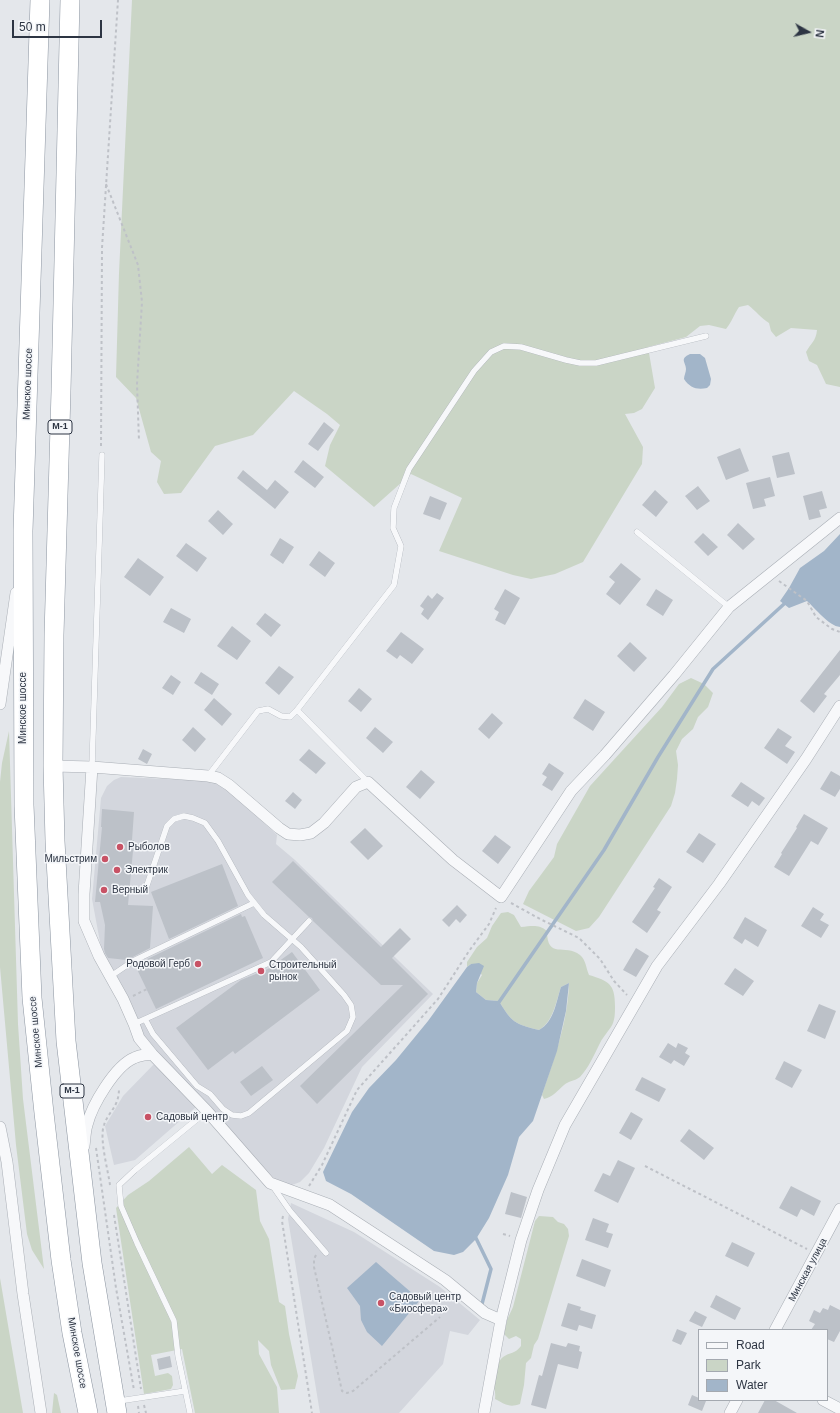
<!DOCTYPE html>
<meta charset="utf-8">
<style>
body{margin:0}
#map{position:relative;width:840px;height:1413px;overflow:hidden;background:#e4e7eb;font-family:Arial,sans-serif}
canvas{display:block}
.legend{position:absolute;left:698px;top:1329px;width:130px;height:72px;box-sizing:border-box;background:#f4f6f9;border:1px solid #a4a9b0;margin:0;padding:5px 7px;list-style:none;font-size:12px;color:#2d3543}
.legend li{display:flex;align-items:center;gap:8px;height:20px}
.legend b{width:20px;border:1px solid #a4a9b0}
.north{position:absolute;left:788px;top:12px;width:40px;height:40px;-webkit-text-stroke:3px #f4f6f9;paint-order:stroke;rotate:98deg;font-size:11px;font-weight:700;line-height:16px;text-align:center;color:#2d3543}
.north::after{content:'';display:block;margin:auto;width:14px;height:18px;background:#2d3543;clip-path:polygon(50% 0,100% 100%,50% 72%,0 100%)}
.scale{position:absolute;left:12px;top:20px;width:90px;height:18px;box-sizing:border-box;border:2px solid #2d3543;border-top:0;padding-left:5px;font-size:12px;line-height:14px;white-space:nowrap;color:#2d3543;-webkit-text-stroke:3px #f4f6f9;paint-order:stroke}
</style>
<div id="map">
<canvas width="840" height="1413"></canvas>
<ul class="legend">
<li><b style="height:5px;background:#f7f8fa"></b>Road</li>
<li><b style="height:11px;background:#cad5c6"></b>Park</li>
<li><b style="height:11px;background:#a2b5c9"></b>Water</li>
</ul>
<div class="north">N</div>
<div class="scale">50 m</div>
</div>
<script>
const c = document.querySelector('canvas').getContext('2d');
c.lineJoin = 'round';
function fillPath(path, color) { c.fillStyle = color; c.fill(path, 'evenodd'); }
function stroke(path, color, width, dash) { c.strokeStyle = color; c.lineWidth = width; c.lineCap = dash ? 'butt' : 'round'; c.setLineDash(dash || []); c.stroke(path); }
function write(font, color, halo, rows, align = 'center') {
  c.font = font + ' Arial,sans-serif'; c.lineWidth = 3; c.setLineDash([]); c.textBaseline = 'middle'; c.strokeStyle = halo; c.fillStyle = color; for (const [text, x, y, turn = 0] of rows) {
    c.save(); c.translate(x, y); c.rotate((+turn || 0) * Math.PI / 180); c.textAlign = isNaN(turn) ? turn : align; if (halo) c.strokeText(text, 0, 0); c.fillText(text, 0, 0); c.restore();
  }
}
fillPath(new Path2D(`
 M121 777 214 781 223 785 277 835 276 844 295 860 433 994 362 1067 324 1148 309 1173 300 1182 292 1185H283L275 1179 208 1107 144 1036 121 983 103 958 92 899 101 798 107 786 114 780Z
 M156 1062 196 1107 135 1160 114 1165 105 1126 123 1096Z
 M291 1203 354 1232 440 1287 480 1320 468 1335 450 1331 443 1364 399 1413H320L288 1219Z`), '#d3d6dd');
fillPath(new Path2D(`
 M132 0H840V387L826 384 817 365 809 361 806 352C811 343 816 341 817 330L791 328 776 337 771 331 769 323C761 318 756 311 748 305L739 307C734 314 732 322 726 329L709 325 700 326 686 337 648 347 655 388 642 409 634 413 625 414 643 447 642 464 583 562 555 574 531 579 513 575 439 551 462 498 411 474 374 507 325 466 330 445 340 425 327 414 294 391 253 435 215 446 181 493 164 494 157 482 161 461 151 452 136 398 116 377 119 273Z
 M691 678 704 684 713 693 708 707 698 717 693 729 682 739 676 751 678 765 677 779 675 793 671 806 599 917 589 928 576 931 523 904 529 891 554 857 557 844 590 786 662 707 679 684Z
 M9 731 18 1024 23 1099 44 1269 32 1250 27 1234 16 1145 0 967V782L2 763Z
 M508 912 514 915 521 927C532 926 539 924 547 931 547 960 565 943 580 955 586 960 586 968 589 975 609 981 615 984 615 1006 615 1013 615 1021 611 1027 607 1033 602 1038 599 1045 593 1057 589 1067 580 1077 575 1081 568 1081 564 1085 557 1091 553 1097 544 1099L542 1095C554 1058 568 1022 569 983L561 987C556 1002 553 1022 539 1030 515 1024 512 1023 499 1001L486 1000 476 992 477 983 482 975 471 964 467 967V962L477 947 487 938 492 926 501 913Z
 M189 1147 212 1174 222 1165 256 1190 260 1221 269 1239 279 1302 285 1306 289 1334 298 1376 295 1389 281 1390 271 1365 269 1351 258 1340 259 1354 277 1387 279 1413H195L182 1349 151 1355 155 1376 168 1373 172 1376 173 1385 171 1389 144 1394 116 1208 128 1195 149 1181Z
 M539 1216 553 1217 558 1222 564 1224 568 1229 569 1236 538 1339 534 1345 531 1358 526 1363 524 1385 520 1404C509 1408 505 1404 495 1399 496 1393 494 1389 494 1383 495 1376 497 1361 503 1357 510 1352 515 1354 521 1346V1339L516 1336 509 1339 504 1334 507 1320 513 1307 535 1221Z
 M0 1278 23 1413H0Z
 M54 1393 57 1395 61 1413H52Z`), '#cad5c6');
fillPath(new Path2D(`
 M690 354H700L705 358 711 379 710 385 707 388C697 390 690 388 684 379 684 376 686 372 686 369 686 362 679 359 690 354Z
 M840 534V627C829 626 815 608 807 601L789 608 780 601 789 588 800 568 824 551Z
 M479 963 484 966 477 983 476 992 486 1000 499 1001C512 1023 515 1024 539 1030 554 1022 556 1002 561 987L569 983 566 1011 557 1051 533 1121 519 1137 508 1175 489 1218 476 1239 463 1252 454 1255 434 1251 351 1194 326 1181 323 1172 352 1112 369 1088 396 1060 428 1021 467 967 471 964Z
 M376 1262 420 1300 382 1346 367 1332 361 1320 360 1306 347 1288Z`), '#a2b5c9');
stroke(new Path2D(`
 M497 1005 604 850 658 757 713 669 784 604
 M474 1234 491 1269 482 1304`), '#a2b5c9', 3.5);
fillPath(new Path2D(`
 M324 422 334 430 318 451 308 444Z
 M740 448 749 471 726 480 717 457Z
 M789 452 795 474 777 478 772 456Z
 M303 460 324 477 315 488 294 472Z
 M243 470 267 490 275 480 289 492 275 509 237 478Z
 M770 477 775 496 764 499 766 506 753 509 746 483Z
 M698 486 710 501 697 510 685 496Z
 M655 490 668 502 656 517 642 505Z
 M822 491 827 508 819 510 821 517 809 520 803 496Z
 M430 496 447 503 440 520 423 514Z
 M218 510 233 524 223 535 208 521Z
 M738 523 755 539 743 550 727 535Z
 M703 533 718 547 708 556 694 542Z
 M280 538 294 547 283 564 270 555Z
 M186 543 207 558 197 572 176 556Z
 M319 551 335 563 325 577 309 565Z
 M138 558 164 577 150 596 124 577Z
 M621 563 641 579 620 605 606 594 615 582 609 577Z
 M505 589 520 598 505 625 495 620 499 612 494 609Z
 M656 589 673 600 663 616 646 605Z
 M437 593 444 598 428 620 421 614 424 609 420 606 428 595 432 599Z
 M171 608 191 619 184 633 163 622Z
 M265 613 281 625 271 637 256 624Z
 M232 626 251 641 237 660 217 646Z
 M401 632 424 649 412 664 400 655 397 659 386 651Z
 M630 642 647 658 634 672 617 656Z
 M840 650V675L824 694 827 696 814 713 800 701Z
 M279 666 294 677 279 695 265 683Z
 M201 672 219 684 212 695 194 683Z
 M171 675 181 682 173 695 162 688Z
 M359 688 372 699 361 712 348 701Z
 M214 698 232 714 222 726 204 710Z
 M585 699 605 712 593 731 573 718Z
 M492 713 503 723 489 739 478 729Z
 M193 727 206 739 195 752 182 740Z
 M375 727 393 742 383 753 366 738Z
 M778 728 792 737 785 746 795 752 787 764 764 748Z
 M143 749 152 754 147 764 138 759Z
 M309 749 326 763 316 774 299 760Z
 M549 763 564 773 552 791 542 785 547 777 542 774Z
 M421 770 435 782 420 799 406 787Z
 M831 771 840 776V789L835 797 820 789Z
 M741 782 765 798 759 806 752 801 748 807 731 796Z
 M293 792 302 800 295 809 285 801Z
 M102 809 134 812 132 840H134L128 905 153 906 150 948 127 960 108 958 105 953 104 949 105 925 100 902H95L102 827H101Z
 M804 814 828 828 818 845 811 841 789 876 774 867 782 854 781 853 797 828 796 827Z
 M365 828 383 846 368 860 350 842Z
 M699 833 716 844 703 863 686 852Z
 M495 835 511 847 498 864 482 851Z
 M293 861 381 947 400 928 411 939 392 958 428 994 317 1104 300 1086 403 985H381L313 921 312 918 309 917 272 882Z
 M222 864 238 906 169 939 151 892Z
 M659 878 672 887 657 910 661 912 647 933 632 922 655 888 653 887Z
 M457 905 467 915 460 923 456 919 449 927 442 920Z
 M813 907 824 914 820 920 829 925 821 938 801 926Z
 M241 914 242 917 245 916 263 958 156 1009 135 965Z
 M745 917 767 930 758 947 745 939 742 944 733 938Z
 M636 948 649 956 636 977 623 970Z
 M292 952 320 990 235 1054 233 1051 208 1070 176 1028 241 980 268 969Z
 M735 968 754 981 743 996 724 984Z
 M819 1004 836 1011 825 1039 807 1031Z
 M668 1043 676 1048 678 1043 688 1048 685 1053 690 1056 684 1066 674 1060 671 1064 659 1057Z
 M784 1061 802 1070 792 1088 775 1079Z
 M262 1066 273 1080 251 1096 240 1082Z
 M642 1077 666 1089 659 1102 635 1090Z
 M631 1112 643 1119 631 1140 619 1133Z
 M689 1129 714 1148 704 1160 680 1141Z
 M618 1160 635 1168 618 1203 594 1191 603 1173 610 1176Z
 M791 1186 821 1201 814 1216 801 1209 797 1217 779 1208Z
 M511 1192 527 1197 521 1218 505 1214Z
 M593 1218 609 1224 606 1232 613 1234 608 1248 585 1240Z
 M732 1242 755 1253 748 1267 725 1256Z
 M582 1259 611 1270 605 1287 576 1276Z
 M716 1295 741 1308 735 1320 710 1307Z
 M568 1303 581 1307 580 1310 596 1315 592 1329 579 1325 577 1331 561 1326Z
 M830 1305 840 1310V1331L834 1342 827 1339V1330H811L815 1324 809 1321 814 1310 820 1313 823 1308 828 1310Z
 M695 1311 707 1317 702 1327 689 1321Z
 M677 1329 687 1333 681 1345 672 1341Z
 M551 1343 566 1347 568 1343 580 1346 579 1351 582 1352 578 1369 558 1364 546 1409 531 1405 539 1375 542 1376Z
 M170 1356 172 1367 159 1370 157 1359Z
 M692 1395 699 1398V1400L706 1401 702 1411 688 1405Z
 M765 1400H774L797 1413H758Z`), '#bcc1c8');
const lane = new Path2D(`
 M637 532 729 607
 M297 710 368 782
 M92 767 102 455
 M208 776 258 711 268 709 281 716 290 717 297 710 394 585 401 546 393 528 394 508 409 469 474 371 491 352 504 346 521 347 566 360 580 363H596L706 336
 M145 891 167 826 174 819 184 816 193 818 205 823 218 841 248 895 264 915 301 947 344 995 351 1005 353 1017 347 1031 249 1113 241 1116 232 1115 223 1109 210 1094 197 1086 153 1034 145 1019
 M111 976 133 961 254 903
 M134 1024 271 962 309 921
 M272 1185 290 1211 326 1253
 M119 1401 185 1391
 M190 1413 178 1356 174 1321 137 1243 121 1206 119 1185 135 1170 207 1111`);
const street = new Path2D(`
 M0 704 16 593
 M53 766 92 767 208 776 218 778 229 785 279 828 288 834 300 835 311 833 324 823 356 787 368 782 453 860 501 897 571 791 605 755 674 675 729 607 840 518
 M92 767 84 894V921L99 956 123 999 134 1024 139 1038 152 1054 207 1111 270 1183 330 1205 445 1280 485 1313 501 1320
 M0 1127 7 1162 23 1294 41 1413
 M84 1146C85 1139 85 1131 87 1125 92 1105 115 1066 134 1058 140 1055 145 1055 152 1054
 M775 1330 840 1209
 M823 1400 840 1409
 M484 1413 501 1320 521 1240 538 1190 565 1125 657 966 719 884 806 759 840 706
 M730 1413 737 1400`);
const highway = new Path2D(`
 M40 0 23 531 24 805 32 998 44 1113 61 1260 72 1333 88 1413
 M70 0 61 391 54 635 53 766 55 841 66 1041 92 1263 117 1413`);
stroke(lane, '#a9aeb5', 6);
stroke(street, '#a9aeb5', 12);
stroke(highway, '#8c95a1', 20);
stroke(new Path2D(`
 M106 184 138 265 142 302 137 384 139 441
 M101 446 102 248 118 0
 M779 581 807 601 816 617 832 629 840 632
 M511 903 540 919 579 938 600 959 614 981 627 995
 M133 996 147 989
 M96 1148 116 1288 134 1390
 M645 1166 807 1249
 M110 1185C108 1170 99 1138 104 1125 109 1110 119 1108 119 1088
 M309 1186 322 1165 357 1090 438 999 469 951 489 924 496 908
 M114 1215 141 1389
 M283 1216 282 1221 312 1413
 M503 1234 510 1236
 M316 1255 314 1259V1267L342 1391 347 1393 353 1391 440 1317
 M144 1405 146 1413
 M138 1406 139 1413`), '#bec1c7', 2, [3, 3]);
stroke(lane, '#f7f8fa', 5.5);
stroke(street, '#f7f8fa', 11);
stroke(highway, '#fff', 19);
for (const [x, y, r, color] of [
 [120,847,4,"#c85265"],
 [105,859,4,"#c85265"],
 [117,870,4,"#c85265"],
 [104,890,4,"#c85265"],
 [198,964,4,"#c85265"],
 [261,971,4,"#c85265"],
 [148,1117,4,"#c85265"],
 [381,1303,4,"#c85265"]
]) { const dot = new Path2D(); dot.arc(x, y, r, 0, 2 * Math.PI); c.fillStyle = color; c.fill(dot); stroke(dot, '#f4f6f9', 1.5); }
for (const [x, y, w] of [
 [60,427,24],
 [72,1091,24]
]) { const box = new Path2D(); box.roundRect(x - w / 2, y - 7, w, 14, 3); c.fillStyle = '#f4f6f9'; c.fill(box); stroke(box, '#2d3543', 1); }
write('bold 9px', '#2d3543', null, [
 ["М-1",60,427],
 ["М-1",72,1091]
]);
write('10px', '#2d3543', '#f4f6f9', [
 ["Минское шоссе",28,384,-88],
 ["Минское шоссе",23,708,-90],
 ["Минское шоссе",36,1032,-95],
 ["Минская улица",808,1270,-62],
 ["Минское шоссе",77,1353,80]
]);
write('10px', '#2d3543', '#f4f6f9', [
 ["Рыболов",128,847],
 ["Мильстрим",97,859,"right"],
 ["Электрик",125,870],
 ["Верный",112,890],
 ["Родовой Герб",190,964,"right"],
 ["Строительный",269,965],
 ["рынок",269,977],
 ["Садовый центр",156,1117],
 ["Садовый центр",389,1297],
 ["«Биосфера»",389,1309]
], 'left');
</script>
